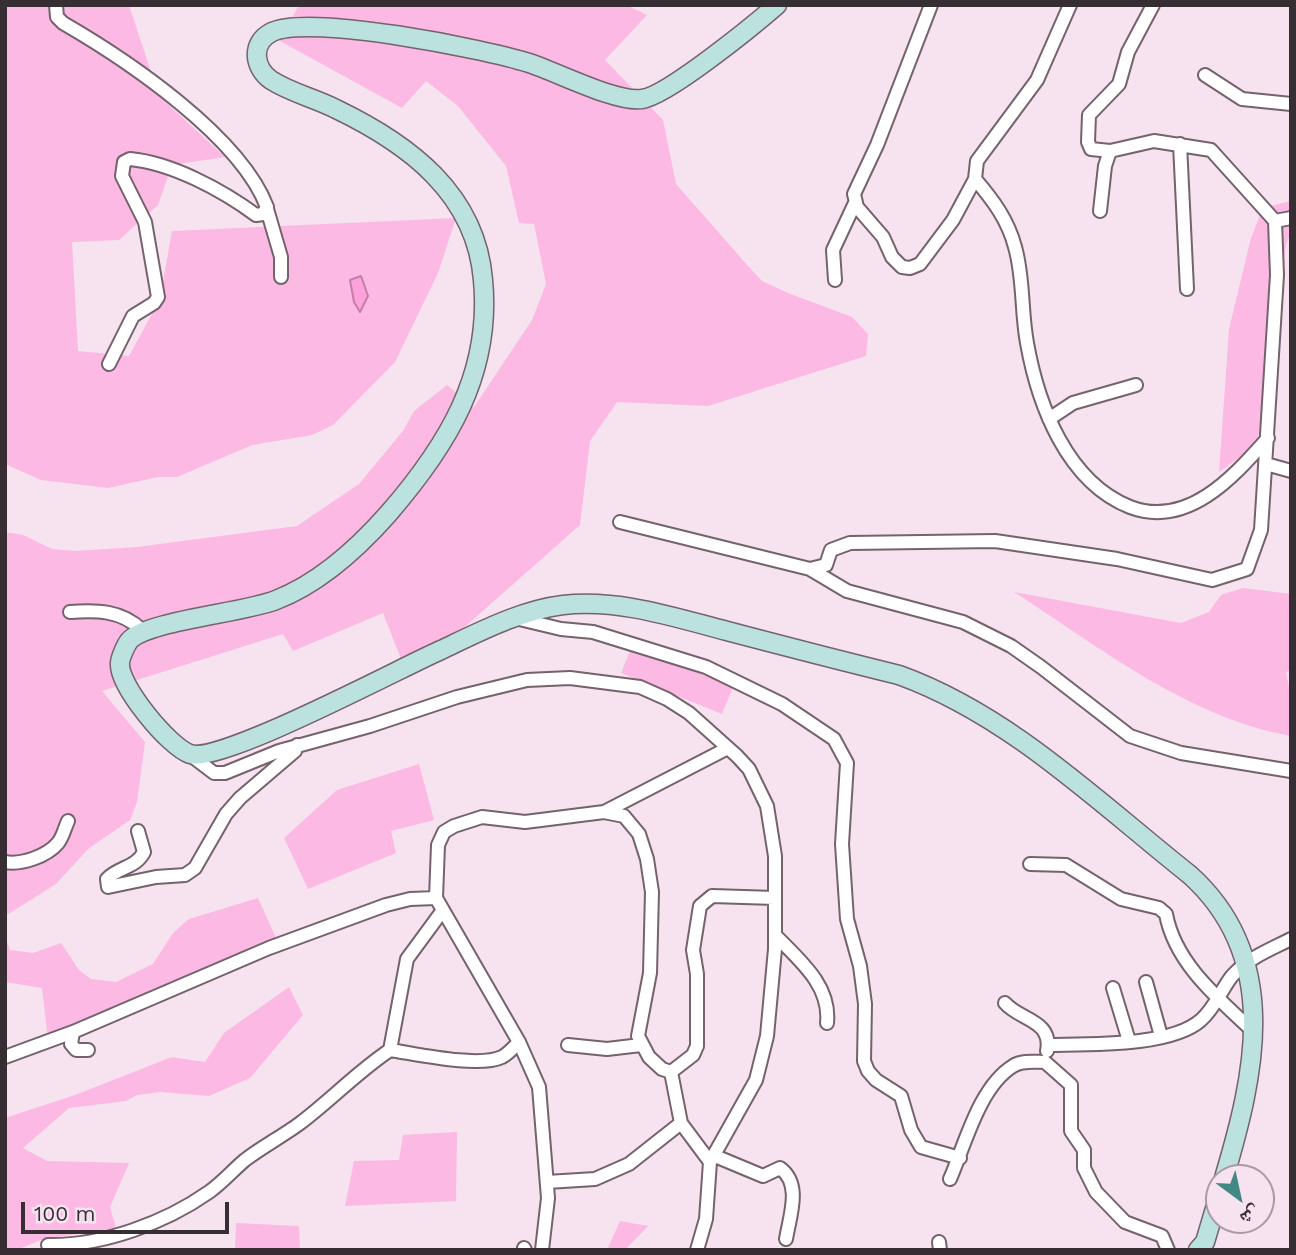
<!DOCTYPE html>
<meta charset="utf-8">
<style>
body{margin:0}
#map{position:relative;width:1296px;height:1255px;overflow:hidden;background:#f7e2ef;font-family:"Work Sans","Noto Naskh Arabic",sans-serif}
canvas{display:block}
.frame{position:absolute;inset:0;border:7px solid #362e33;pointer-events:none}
.north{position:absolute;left:1205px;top:1164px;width:70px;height:70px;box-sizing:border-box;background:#f7e2ef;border:2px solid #aa9aa4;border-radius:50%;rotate:147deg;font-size:19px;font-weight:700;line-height:28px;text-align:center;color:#362e33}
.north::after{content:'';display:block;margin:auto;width:24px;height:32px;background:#428985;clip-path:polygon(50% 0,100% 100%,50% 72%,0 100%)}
.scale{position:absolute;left:21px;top:1202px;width:208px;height:32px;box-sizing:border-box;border:4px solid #362e33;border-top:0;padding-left:9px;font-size:21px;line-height:24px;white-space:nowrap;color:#362e33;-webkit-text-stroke:5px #f7e2ef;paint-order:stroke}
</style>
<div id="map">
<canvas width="1296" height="1255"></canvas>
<div class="frame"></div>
<div class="north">ش</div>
<div class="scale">100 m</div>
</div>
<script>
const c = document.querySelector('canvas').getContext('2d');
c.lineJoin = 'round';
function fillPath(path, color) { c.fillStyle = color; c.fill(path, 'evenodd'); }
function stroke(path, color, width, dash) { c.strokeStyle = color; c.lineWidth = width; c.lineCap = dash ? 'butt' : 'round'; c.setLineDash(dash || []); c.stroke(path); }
fillPath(new Path2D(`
 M5 5H129L159 96 225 157 172 165 158 205 119 240 72 242 78 351 129 356 160 299 172 231 456 218 438 273 395 362 333 425 312 435 252 445 177 477H158L108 488 41 480 5 464Z
 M299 5H626L647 15 605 60 663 120 676 184 749 267 762 281 788 293 852 317 868 334 866 356 708 406 617 402 590 441 580 525 408 677 383 613 293 651 283 634 102 691 145 742 137 802 130 820 88 849 56 884 5 916V532L23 535 52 549 75 551 137 547 297 526 359 484 403 431 414 411 447 385 474 407 532 320 546 284 534 224 519 223 506 166 458 106 426 81 402 108 280 41Z
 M1291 201V233L1286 244 1257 445 1219 472 1229 329 1251 238 1263 208Z
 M1243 588 1291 594V670L1286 672 1291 697V736C1187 717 1101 648 1014 592L1181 623 1209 612 1221 595Z
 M632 646 733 687 722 714 621 673Z
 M419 764 434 820 391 831 396 853 308 889 284 838 337 790Z
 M258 898 276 938 48 1038 42 988 5 982V936L10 950 33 953 61 943 79 970 91 979 116 982 153 964 173 933 189 919Z
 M289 987 303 1015 250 1078 209 1096 160 1092 137 1095 126 1101 69 1108 23 1148 47 1161 129 1163 110 1207 116 1228 44 1239 16 1250H5V1118L75 1095 172 1057 205 1062 224 1033Z
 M457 1132 456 1201 345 1206 354 1161 399 1160 403 1135Z
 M620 1221 648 1226 625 1250H607Z
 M236 1223 299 1226 300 1250H235Z`), '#fcb9e3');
const water = new Path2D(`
 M361 276 368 296 360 312 354 302 350 280Z`);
fillPath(water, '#fda2dc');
stroke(water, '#c17fa9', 2);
const street = new Path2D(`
 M56 5 57 17 63 23C127 60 240 136 267 207L263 214 256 215C222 190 172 163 130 159L124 162 122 176 145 222 158 297 154 303 133 316 109 364
 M931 5 877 145 854 194 857 207 883 237 892 257 902 267 910 268 920 264 953 220 975 179 977 161 1037 80 1070 5
 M1153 5 1128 52 1119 84 1089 115 1088 142 1091 149 1110 151 1154 141 1211 150 1275 221
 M1205 75 1242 99 1291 104
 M1180 144 1187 289
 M975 179C993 200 1008 220 1015 247 1024 278 1021 311 1027 343 1038 405 1067 482 1130 507 1188 529 1234 476 1268 438
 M267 209 281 257V277
 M1100 211 1105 166 1110 151
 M835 280 833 250 855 203
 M1049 419 1073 403 1136 385
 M1266 464 1291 471
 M620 522 810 569 847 591 963 622 1011 646 1041 667 1130 736 1181 753 1291 771
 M810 569 826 565 831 550 850 543 995 541 1117 559 1212 580 1247 569 1261 530 1277 275 1275 221 1291 218
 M70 612C96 610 121 610 142 630
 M515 618 561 629 593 632 706 667 782 704 834 739 847 763 842 844 847 919 860 966 865 1004 864 1061 868 1071 876 1080 901 1096 911 1130 921 1147 960 1158
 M189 754 214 773H225L279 751 370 726 457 697 527 680 570 678 640 687 667 699 689 713 737 756 749 769 767 806 775 856V949L767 1036 756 1080 710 1162 706 1219 697 1250
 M604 812 728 748
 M138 831 144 852C136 868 118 867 107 879L108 887 156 877 185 875 195 868 226 814 240 798 295 751 297 745
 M5 862C22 865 47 856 58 843 63 837 65 827 68 821
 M1030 864 1066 865 1121 899 1159 908 1166 914C1175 964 1220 1000 1255 1033
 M436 898 438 845 444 832 454 826 482 817 525 822 604 812 624 816 639 834 647 859 652 892 650 973 638 1036 649 1057 662 1069 671 1072
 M775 935C799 960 831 985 827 1023
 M1146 982 1161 1036
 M1113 988 1129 1041
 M1005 1003C1019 1020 1053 1020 1047 1051
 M73 1032 71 1044 76 1050H88
 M568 1045 607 1049 641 1045
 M1048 1045C1088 1044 1171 1047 1201 1020 1215 1008 1221 990 1232 976 1248 958 1269 950 1291 939
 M390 1050C417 1054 478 1068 502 1057 508 1054 514 1047 519 1042
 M5 1057 73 1032 269 948 386 905 410 899 436 898 519 1042 539 1087 548 1198 542 1250
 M715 1156 763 1176 780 1168C802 1184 790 1215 786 1239
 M710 1162 681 1123 671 1072 693 1055 697 1046V974L693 950 700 906 712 896 775 898
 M950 1179C965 1145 979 1087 1013 1066 1022 1060 1035 1062 1045 1062L1071 1085V1131L1084 1150V1168L1096 1192 1125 1222 1162 1236 1168 1250
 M547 1182 595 1179 629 1164 681 1123
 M939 1242 940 1250
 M48 1245C102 1246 165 1223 209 1192 222 1183 233 1170 245 1160 262 1147 281 1137 299 1124 330 1101 357 1072 390 1050L407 959 443 910
 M524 1248 525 1250`);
const secondary = new Path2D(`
 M777 5C754 25 667 96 642 99 617 103 557 72 529 63 485 49 310 14 272 32 250 43 254 68 271 80 291 93 315 98 336 109 409 144 476 194 483 280 492 374 447 446 388 514 357 549 320 583 276 600 244 613 145 621 129 641 126 645 120 658 120 663 118 685 169 747 190 754 221 764 402 667 441 650 479 632 521 610 563 605 620 599 673 617 727 631 784 646 842 661 899 675 1010 715 1099 803 1190 875 1282 958 1255 1074 1224 1178
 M1198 1250 1205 1242 1219 1195`);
stroke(street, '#74626d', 16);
stroke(secondary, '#74626d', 21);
stroke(street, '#fff', 12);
stroke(secondary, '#bce2e0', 18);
</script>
